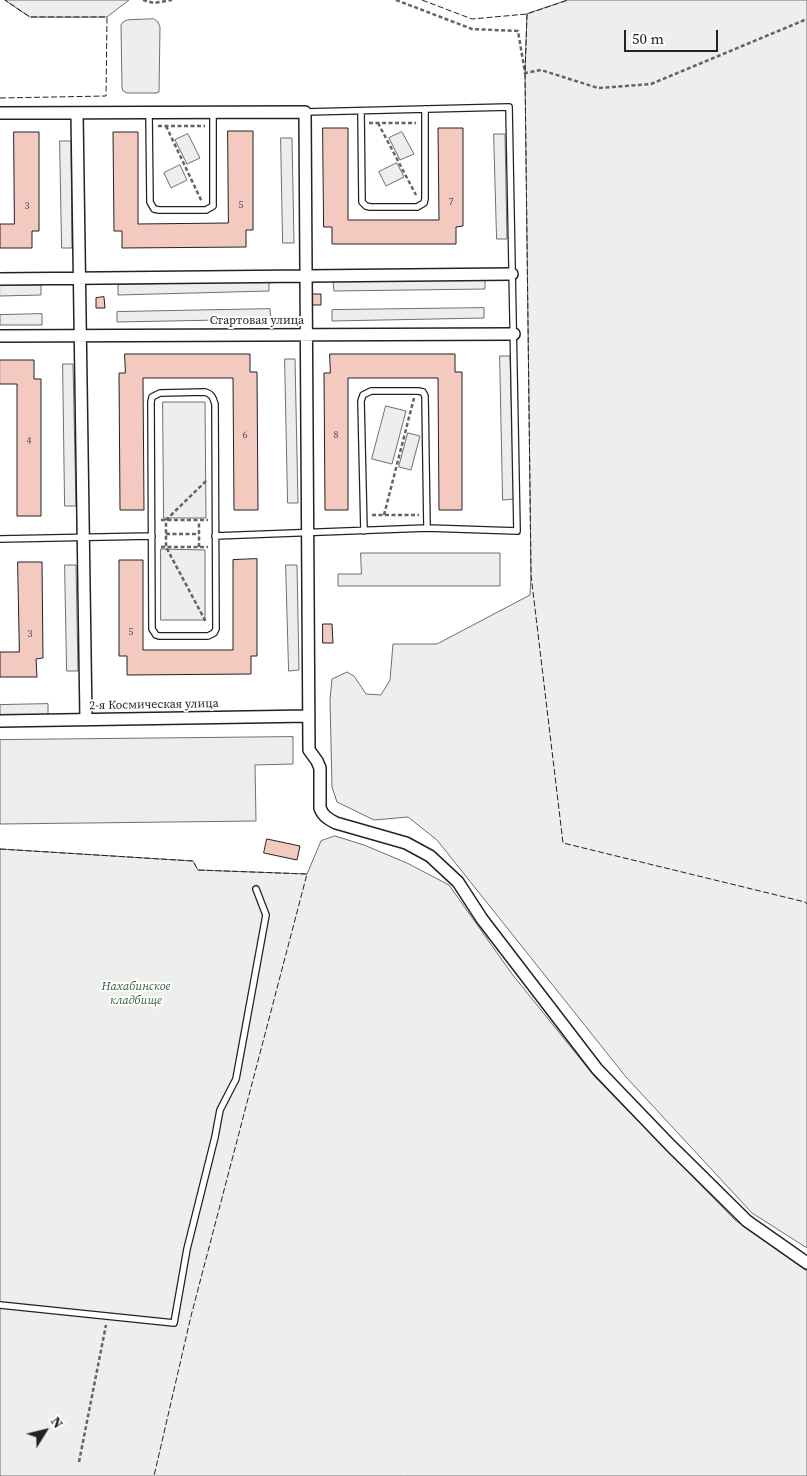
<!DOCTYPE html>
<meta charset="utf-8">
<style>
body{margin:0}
#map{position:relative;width:807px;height:1476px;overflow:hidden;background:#fff;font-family:"Source Serif 4",serif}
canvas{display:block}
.north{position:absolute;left:20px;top:1406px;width:50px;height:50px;-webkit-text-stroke:4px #fff;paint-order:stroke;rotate:54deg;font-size:14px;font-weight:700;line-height:20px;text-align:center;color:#222}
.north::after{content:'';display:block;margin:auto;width:18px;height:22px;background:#222;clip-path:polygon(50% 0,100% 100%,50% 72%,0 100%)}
.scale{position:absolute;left:624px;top:30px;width:94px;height:22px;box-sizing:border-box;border:2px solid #222;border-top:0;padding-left:6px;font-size:15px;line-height:18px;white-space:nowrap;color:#222;-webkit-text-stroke:4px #fff;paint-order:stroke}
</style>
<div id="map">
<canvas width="807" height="1476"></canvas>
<div class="north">N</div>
<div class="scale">50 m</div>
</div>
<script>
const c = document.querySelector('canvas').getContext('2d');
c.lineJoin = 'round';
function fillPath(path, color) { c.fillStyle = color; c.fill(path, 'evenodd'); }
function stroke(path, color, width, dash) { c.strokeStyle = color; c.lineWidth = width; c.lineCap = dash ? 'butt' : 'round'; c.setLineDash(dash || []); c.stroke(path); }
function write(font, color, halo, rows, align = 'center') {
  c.font = font + ' "Source Serif 4",serif'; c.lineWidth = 4; c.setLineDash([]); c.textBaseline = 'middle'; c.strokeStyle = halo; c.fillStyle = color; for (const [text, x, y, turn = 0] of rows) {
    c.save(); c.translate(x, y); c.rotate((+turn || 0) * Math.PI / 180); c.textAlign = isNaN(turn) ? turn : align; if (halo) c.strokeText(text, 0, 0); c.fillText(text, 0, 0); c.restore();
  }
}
const green = new Path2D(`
 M5 0H129L107 17H30Z
 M568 0H807V1248L752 1213 626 1077 437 840 408 817 374 820 337 802 332 787 330 700 332 679 347 672 354 676 366 694 381 695 390 680 393 644H437L530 595 531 575 525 73 527 14Z
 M154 19 158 22 160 27 159 92 156 93H127L123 91 122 88 121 25 123 22 127 20Z
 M402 132 414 154 400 160 389 138Z
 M188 134 200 158 187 164 175 140Z
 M397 163 404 177 386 186 379 172Z
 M180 165 187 180 171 188 164 173Z
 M163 402H205L206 518H164Z
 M386 406 406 411 392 464 372 459Z
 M408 433 420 436 411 470 399 467Z
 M161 549 205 550V620H161Z
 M335 836 364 845 407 863 449 885 512 974 595 1077 735 1220 807 1271V1476H0V849L193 861 198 870 307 874 321 841Z`);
fillPath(green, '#eee');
stroke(green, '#6f6f6f', 1);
const parking = new Path2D(`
 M494 134H505L507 239H497Z
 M281 138H292L294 243H283Z
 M60 141H71L72 248H62Z
 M485 279V289L334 291 333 281Z
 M269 281V291L118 295V285Z
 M0 285H41V295L0 296Z
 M484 308V318L332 321V310Z
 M270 309 271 319 117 322V312Z
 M42 314V325H0V315Z
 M500 356H510L514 499 503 500Z
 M285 359H295L298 503H288Z
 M63 364H73L76 506H65Z
 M361 553H500V586H338V574H361Z
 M65 565H76L78 671H67Z
 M286 565H297L299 670 289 671Z
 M48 704V717H0V705Z
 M293 737V764L255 765 256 821 0 824V740Z`);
fillPath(parking, '#ededed');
stroke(parking, '#6f6f6f', 1);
const building = new Path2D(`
 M323 128H348V220H439L438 128H463V226L456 227V244H332V227H324Z
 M228 131H253V230H246V247L122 248V231H114L113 132H138V224L228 223Z
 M14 132H39V231H32V248H0V224H14Z
 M312 294H321V305H312Z
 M104 297 105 308H96V298Z
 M125 354H250V372H257L258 510H234L233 378H143L144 510H120L119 373H125Z
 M330 354H455V372H462V510H439L438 378H348V510H325L324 373H330Z
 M0 360H34V379H41V516H17V384H0Z
 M257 559V656H251V674L127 675V656H119V560H143V650H233V560Z
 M18 562H42L43 658 36 659 37 677H0V652H19Z
 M323 624H332L333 643H323Z
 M267 839 300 846 297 860 264 853Z`);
fillPath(building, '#f3c9c0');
stroke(building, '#222', 1);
const lane = new Path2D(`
 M361 111 362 202 366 206 370 207H417L424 203 425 199V109
 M149 113 150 202 154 209 159 210H206L213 206V113
 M205 392C212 394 213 398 215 404L216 629 214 633 208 636H159L156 635 152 629 151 402 152 397 160 393Z
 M364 531 361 401 363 395 371 391H418L423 392 425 396 427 528
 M215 536 427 528 517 531 509 107 305 112
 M0 539 152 536
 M0 1305 174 1323 187 1249 215 1137 220 1110 236 1079 266 915 256 889`);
const street = new Path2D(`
 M0 113 305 112 309 750 317 761 320 768V808C323 816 328 819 336 823L406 843 430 856 458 882 482 919 597 1069 670 1145 747 1221 807 1263
 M77 113 86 720
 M0 279 512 274
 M0 336 514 334
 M0 721 309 716`);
stroke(lane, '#222', 8);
stroke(street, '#222', 14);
stroke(new Path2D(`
 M143 0 154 3 172 0
 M396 0 472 29 518 31 525 73 541 70 598 88 651 84 807 19
 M369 123H416
 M378 123 416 195
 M158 126H205
 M166 126 202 202
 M206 481 166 520V547L206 622
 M372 515H419
 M384 515 414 398
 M161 520H208
 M166 534H199
 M161 547H208
 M199 547V521
 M79 1462 106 1325`), '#646464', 2.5, [4, 2.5]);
stroke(lane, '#fff', 5.5);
stroke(street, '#fff', 11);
stroke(new Path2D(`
 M422 0 472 19 527 14 568 0
 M527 14 525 73 531 575 563 843 805 902 807 904
 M0 98 106 96 107 17H30L5 0
 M0 849 193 861 198 870 307 874 191 1316 154 1476`), '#222', 1, [6, 2.5]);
write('10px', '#564c4a', null, [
 ["7",451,202],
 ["5",241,205],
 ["3",27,206],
 ["6",245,435],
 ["8",336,435],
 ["4",29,441],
 ["5",131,632],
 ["3",30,634]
]);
write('12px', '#222', '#fff', [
 ["Стартовая улица",257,321],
 ["2-я Космическая улица",154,705,-1]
]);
write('italic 12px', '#2f5e38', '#fff', [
 ["Нахабинское",136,987],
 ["кладбище",136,1001]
]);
</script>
